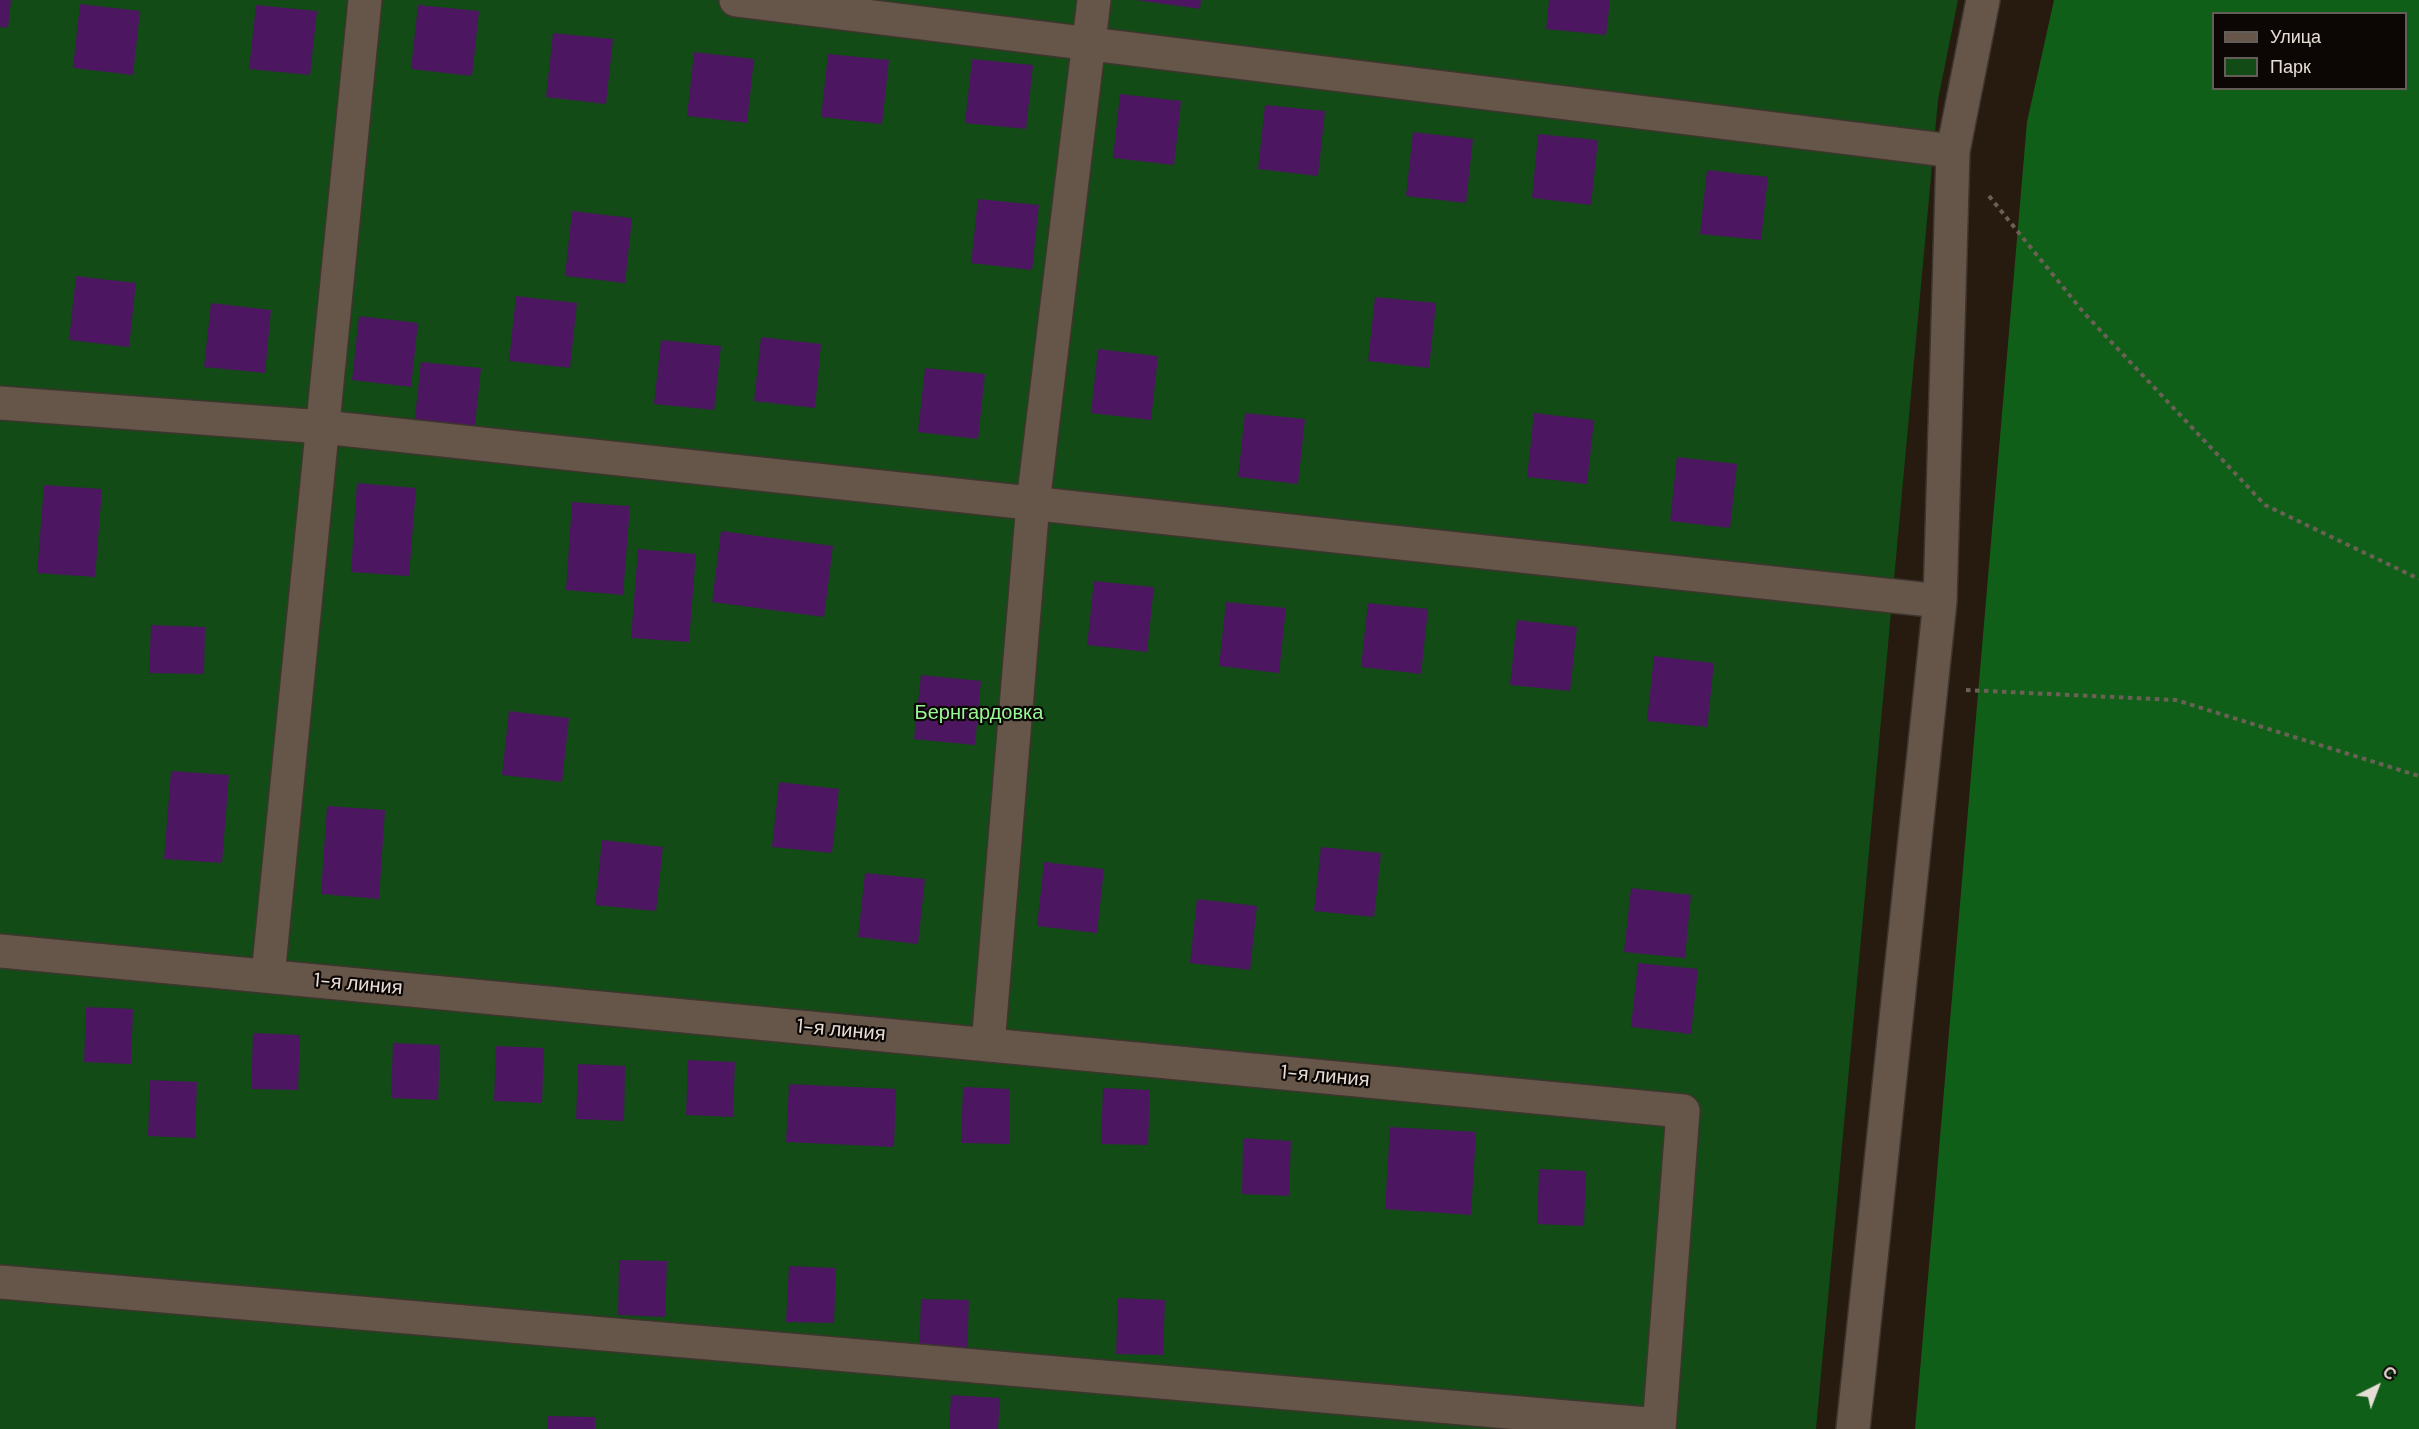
<!DOCTYPE html>
<meta charset="utf-8">
<style>
body{margin:0}
#map{position:relative;width:2419px;height:1429px;overflow:hidden;background:#271b10;font-family:"DM Sans",sans-serif}
canvas{display:block}
.legend{position:absolute;left:2212px;top:12px;width:195px;height:78px;box-sizing:border-box;background:#0c0704;border:2px solid #635d58;margin:0;padding:8px 10px;list-style:none;font-size:18px;color:#e6ddd6}
.legend li{display:flex;align-items:center;gap:12px;height:30px}
.legend b{width:30px;border:2px solid #635d58}
.north{position:absolute;left:2347px;top:1357px;width:60px;height:60px;-webkit-text-stroke:4px #0c0704;paint-order:stroke;rotate:42deg;font-size:16px;font-weight:700;line-height:24px;text-align:center;color:#e6ddd6}
.north::after{content:'';display:block;margin:auto;width:21px;height:27px;background:#e6ddd6;clip-path:polygon(50% 0,100% 100%,50% 72%,0 100%)}
</style>
<div id="map">
<canvas width="2419" height="1429"></canvas>
<ul class="legend">
<li><b style="height:8px;background:#655649"></b>Улица</li>
<li><b style="height:16px;background:#124b16"></b>Парк</li>
</ul>
<div class="north">С</div>
</div>
<script>
const c = document.querySelector('canvas').getContext('2d');
c.lineJoin = 'round';
function fillPath(path, color) { c.fillStyle = color; c.fill(path, 'evenodd'); }
function stroke(path, color, width, dash) { c.strokeStyle = color; c.lineWidth = width; c.lineCap = dash ? 'butt' : 'round'; c.setLineDash(dash || []); c.stroke(path); }
function write(font, color, halo, rows, align = 'center') {
  c.font = font + ' "DM Sans",sans-serif'; c.lineWidth = 4.5; c.setLineDash([]); c.textBaseline = 'middle'; c.strokeStyle = halo; c.fillStyle = color; for (const [text, x, y, turn = 0] of rows) {
    c.save(); c.translate(x, y); c.rotate((+turn || 0) * Math.PI / 180); c.textAlign = isNaN(turn) ? turn : align; if (halo) c.strokeText(text, 0, 0); c.fillText(text, 0, 0); c.restore();
  }
}
fillPath(new Path2D(`
 M0 0H1958L1938 100 1816 1429H0Z`), '#124b16');
fillPath(new Path2D(`
 M2054 0H2419V1429H1915L2027 122ZM2214 14H2406V88H2214Z`), '#105f18');
fillPath(new Path2D(`
 M0 0H11L8 28 0 27Z
 M1136 0H1201L1200 9Z
 M1549 0H1610L1606 35 1546 29Z
 M80 4 140 11 133 75 73 68Z
 M256 5 317 11 310 75 249 69Z
 M418 5 479 11 472 76 411 69Z
 M553 33 613 39 606 104 546 97Z
 M694 52 754 59 747 123 687 116Z
 M828 54 889 60 882 124 821 117Z
 M972 59 1033 65 1026 129 965 123Z
 M1120 94 1181 101 1174 165 1113 158Z
 M1265 105 1325 111 1318 176 1258 169Z
 M1413 132 1473 139 1466 203 1406 196Z
 M1538 134 1598 140 1591 205 1532 198Z
 M1707 170 1768 177 1761 240 1700 234Z
 M978 199 1039 205 1032 270 971 263Z
 M572 211 632 218 625 283 565 276Z
 M76 276 136 283 129 347 69 340Z
 M516 296 577 303 570 368 509 361Z
 M1375 297 1436 303 1429 368 1368 361Z
 M211 303 271 310 265 373 204 367Z
 M359 316 418 323 411 387 352 380Z
 M761 337 821 344 815 408 754 401Z
 M661 340 721 346 714 410 654 404Z
 M1098 349 1158 356 1151 420 1091 413Z
 M421 362 481 368 474 433 414 426Z
 M925 368 985 374 978 439 918 432Z
 M1245 413 1305 419 1298 484 1238 477Z
 M1534 413 1594 420 1587 484 1527 477Z
 M1677 457 1737 464 1730 528 1670 521Z
 M357 483 416 488 409 576 351 572Z
 M44 485 102 489 95 577 37 573Z
 M572 502 630 506 623 595 566 590Z
 M721 531 833 546 824 617 712 602Z
 M638 549 696 554 689 642 631 638Z
 M1094 581 1154 587 1147 652 1087 645Z
 M1226 602 1286 608 1279 673 1219 666Z
 M1368 603 1428 609 1421 674 1361 667Z
 M1517 620 1577 627 1570 691 1510 685Z
 M151 625 205 627 204 674 149 673Z
 M1654 656 1714 663 1707 727 1647 721Z
 M921 675 981 681 975 745 914 739Z
 M509 711 569 718 562 782 502 775Z
 M171 771 229 775 222 863 164 859Z
 M779 782 839 789 832 853 772 847Z
 M327 806 385 810 379 899 321 894Z
 M602 840 663 847 656 911 595 905Z
 M1321 847 1381 853 1374 917 1314 911Z
 M1044 862 1104 869 1097 933 1037 926Z
 M865 873 925 879 918 944 858 937Z
 M1631 888 1691 895 1685 958 1624 952Z
 M1197 899 1257 906 1250 970 1190 963Z
 M1638 963 1698 969 1691 1034 1631 1027Z
 M86 1007 133 1009 131 1064 84 1062Z
 M253 1033 300 1035 298 1090 251 1089Z
 M393 1043 440 1045 438 1100 391 1098Z
 M496 1046 544 1048 542 1103 494 1101Z
 M688 1060 735 1062 733 1117 686 1115Z
 M578 1064 625 1066 624 1121 576 1119Z
 M150 1080 197 1082 195 1138 148 1136Z
 M789 1084 896 1089 894 1147 786 1142Z
 M963 1087 1010 1089 1009 1144 961 1143Z
 M1103 1088 1150 1090 1148 1145 1101 1144Z
 M1390 1127 1476 1132 1471 1215 1385 1209Z
 M1243 1138 1291 1141 1289 1196 1242 1194Z
 M1539 1169 1586 1171 1584 1226 1537 1224Z
 M619 1260 667 1261 665 1317 618 1315Z
 M789 1266 836 1268 834 1323 786 1322Z
 M1118 1298 1165 1300 1163 1355 1116 1354Z
 M921 1299 969 1300 967 1356 919 1354Z
 M951 1395 1000 1398 998 1429H949Z
 M548 1416 595 1417V1429H548Z`), '#4c1760');
const minor = new Path2D(`
 M736 0 1953 151
 M0 403 323 427 1940 601
 M0 951 1683 1111 1659 1429
 M268 976 365 0
 M988 1045 1033 503 1094 0
 M0 1282 1659 1425
 M1853 1429 1940 601 1953 151 1983 0`);
stroke(minor, '#3f352f', 36);
stroke(new Path2D(`
 M1989 196 2084 313 2265 505 2419 579
 M1966 690 2176 700 2419 776`), '#6b6056', 4, [4.5, 4.5]);
stroke(minor, '#655649', 33);
write('20px', '#98f898', '#0c0704', [
 ["Бернгардовка",979,714]
]);
write('20px', '#e6ddd6', '#0c0704', [
 ["1-я линия",358,985,5],
 ["1-я линия",841,1031,5],
 ["1-я линия",1325,1077,5]
]);
</script>
